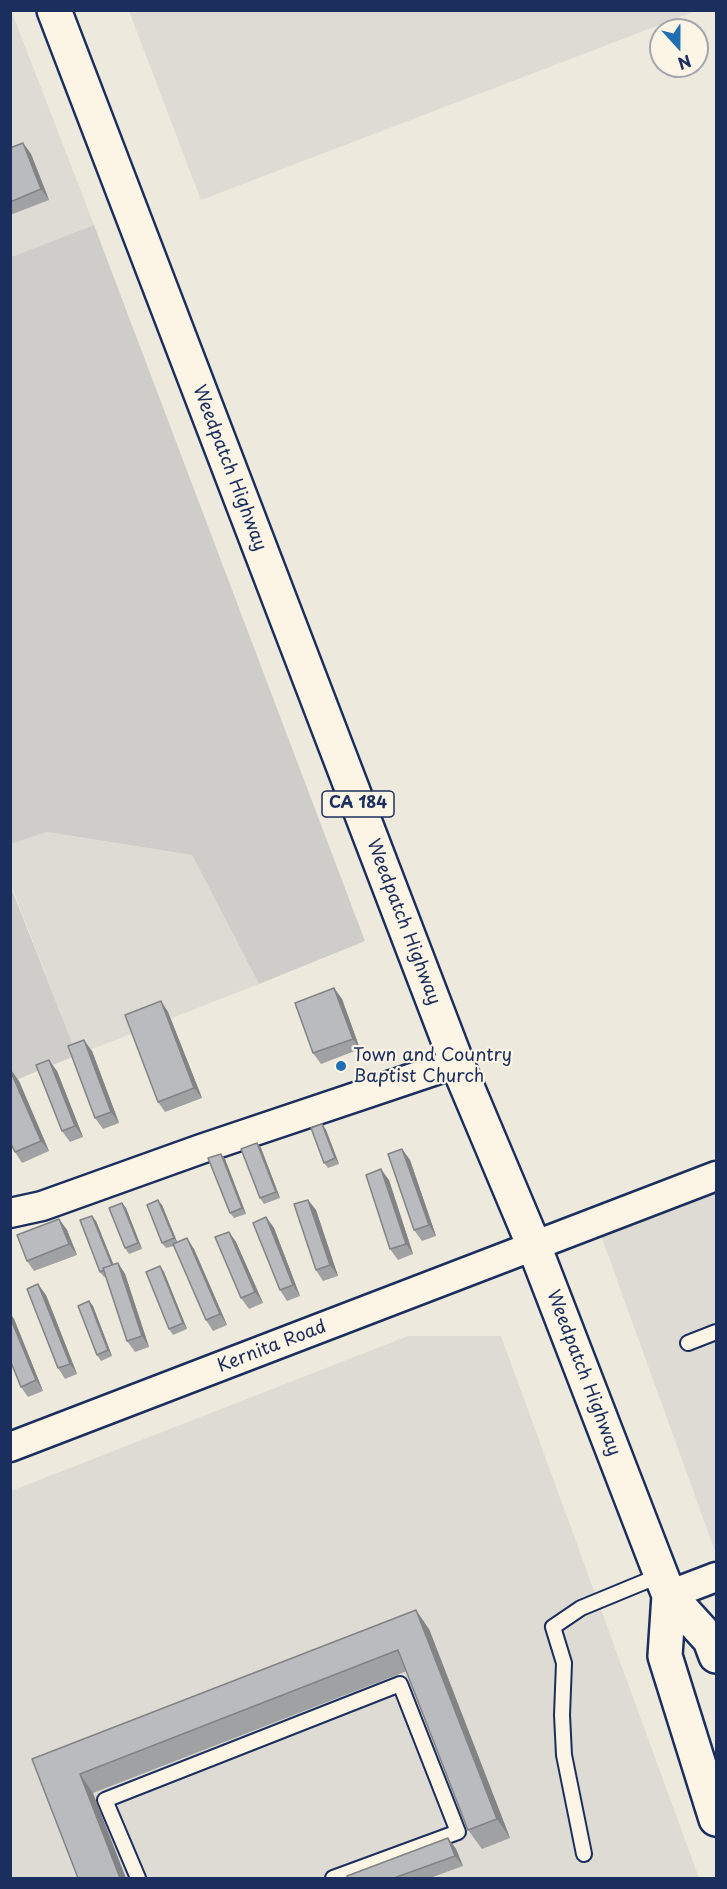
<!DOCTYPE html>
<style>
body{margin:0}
#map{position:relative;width:727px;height:1889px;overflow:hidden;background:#eee9dd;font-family:"Playpen Sans",sans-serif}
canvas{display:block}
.frame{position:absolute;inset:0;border:12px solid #1b2f5e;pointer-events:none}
.north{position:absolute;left:649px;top:18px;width:60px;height:60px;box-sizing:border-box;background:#fcf5e5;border:2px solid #a2a6af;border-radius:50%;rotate:159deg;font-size:16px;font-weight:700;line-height:24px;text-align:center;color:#1b2f5e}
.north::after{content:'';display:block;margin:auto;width:21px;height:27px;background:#1f6fb2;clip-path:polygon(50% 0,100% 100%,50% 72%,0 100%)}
</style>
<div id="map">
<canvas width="727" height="1889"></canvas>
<div class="frame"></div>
<div class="north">N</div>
</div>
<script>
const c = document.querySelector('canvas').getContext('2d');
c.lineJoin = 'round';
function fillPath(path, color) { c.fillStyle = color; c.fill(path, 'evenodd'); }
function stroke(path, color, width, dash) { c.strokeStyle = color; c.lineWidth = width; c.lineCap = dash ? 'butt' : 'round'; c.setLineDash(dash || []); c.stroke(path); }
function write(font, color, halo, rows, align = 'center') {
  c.font = font + ' "Playpen Sans",sans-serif'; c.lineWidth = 4.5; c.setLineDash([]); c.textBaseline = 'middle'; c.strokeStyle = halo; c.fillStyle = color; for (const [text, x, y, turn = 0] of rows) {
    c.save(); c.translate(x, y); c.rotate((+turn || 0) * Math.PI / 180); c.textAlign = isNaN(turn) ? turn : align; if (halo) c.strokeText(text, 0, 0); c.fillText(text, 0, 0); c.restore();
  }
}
fillPath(new Path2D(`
 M11 10 94 225 11 257 10 11Z
 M129 11H128H696L201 200Z
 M47 832 192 855 259 984 77 1055 11 885V844Z
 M716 1172V1554L595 1219Z
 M408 1336H501L699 1878H11V1491Z`), '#dedbd4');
fillPath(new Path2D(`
 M94 225 365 941 259 984 192 855 47 832 11 844V257Z
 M10 885 77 1055 11 1082H10Z`), '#cfcdca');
const service = new Path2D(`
 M688 1343 716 1332
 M584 1854 564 1755 562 1715 564 1663 553 1627 581 1608 661 1575
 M138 1878 105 1800 400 1684 458 1832 333 1878`);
const minor = new Path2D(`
 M10 1213 42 1206 201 1149 457 1063
 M10 1447 716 1176
 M669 1595 716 1577`);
const primary = new Path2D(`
 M54 10 457 1063 534 1246 661 1575 669 1595 710 1640 716 1656
 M669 1595 665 1656 716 1819`);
stroke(service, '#1b2f5e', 18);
stroke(minor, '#1b2f5e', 33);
stroke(primary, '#1b2f5e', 38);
stroke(service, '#fcf5e5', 14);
stroke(minor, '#fcf5e5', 28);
stroke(primary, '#fcf5e5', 33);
fillPath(new Path2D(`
 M23 143 31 154 49 200 10 215V148Z
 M334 988 342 999 360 1049 321 1064 313 1053Z
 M161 1001 168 1012 202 1098 165 1112 158 1102Z
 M92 1051 119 1123 103 1129 95 1118Z
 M11 1070 19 1081 49 1151 22 1163 15 1152Z
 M57 1071 83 1137 70 1142 62 1131Z
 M322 1124 326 1130 339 1164 328 1168 324 1163Z
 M257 1143 261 1148 280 1198 264 1204 260 1198Z
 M402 1149 410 1160 436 1236 422 1241 414 1230Z
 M221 1154 225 1159 246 1214 234 1218 230 1213Z
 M389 1180 413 1254 398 1260 390 1249Z
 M308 1200 316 1210 338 1276 323 1281 316 1270Z
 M122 1203 126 1208 142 1249 129 1254 125 1248Z
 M162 1205 177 1242 194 1249 227 1325 213 1331 206 1320 174 1246 166 1248 162 1243Z
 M266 1217 274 1228 300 1296 287 1301 280 1290Z
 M59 1219 67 1230 77 1255 34 1271 27 1261Z
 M96 1221 113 1264 118 1263 125 1274 149 1347 135 1352 127 1341 106 1277H104L100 1272Z
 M229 1232 236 1242 263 1303 249 1309 241 1298Z
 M160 1266 164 1272 187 1329 173 1335 169 1329Z
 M46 1295 77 1374 65 1379 58 1368Z
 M89 1301 93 1306 112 1356 101 1361 97 1355Z
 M10 1313 14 1319 43 1391 28 1397 21 1387 10 1360Z
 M429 1629 510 1838 482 1849 468 1830 407 1671 93 1793 32 1759Z
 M448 1838 456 1849 463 1866 430 1878H347Z`), '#a0a1a3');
fillPath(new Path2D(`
 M23 143 31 154 49 200 41 189Z
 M334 988 342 999 360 1049 353 1039Z
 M161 1001 168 1012 202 1098 194 1088Z
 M84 1040 92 1051 119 1123 111 1112Z
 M49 1060 57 1071 83 1137 75 1126Z
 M11 1070 19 1081 49 1151 41 1141Z
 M322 1124 326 1130 339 1164 335 1158Z
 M257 1143 261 1148 280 1198 276 1192Z
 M402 1149 410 1160 436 1236 429 1225Z
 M221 1154 225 1159 246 1214 242 1208Z
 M381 1169 389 1180 413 1254 406 1244Z
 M158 1200 162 1205 178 1244 174 1238Z
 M308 1200 316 1210 338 1276 330 1265Z
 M122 1203 126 1208 142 1249 138 1243Z
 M92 1216 96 1221 117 1273 113 1267Z
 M266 1217 274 1228 300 1296 293 1285Z
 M59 1219 67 1230 77 1255 69 1244Z
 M229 1232 236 1242 263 1303 255 1292Z
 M187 1238 194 1249 227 1325 220 1314Z
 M118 1263 125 1274 149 1347 142 1336Z
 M160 1266 164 1272 187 1329 183 1323Z
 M38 1284 46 1295 77 1374 70 1364Z
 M89 1301 93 1306 112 1356 108 1350Z
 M10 1313 14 1319 43 1391 36 1380 10 1317Z
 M416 1610 429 1629 510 1838 497 1819Z
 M80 1774 93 1793 126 1878H120Z
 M448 1838 456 1849 463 1866 455 1856Z`), '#828385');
const building = new Path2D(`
 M23 143 41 189 10 202V148Z
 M334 988 353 1039 313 1053 295 1003Z
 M161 1001 194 1088 158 1102 125 1015Z
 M84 1040 111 1112 95 1118 68 1046Z
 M49 1060 75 1126 62 1131 36 1065Z
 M10 1070 41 1141 15 1152 10 1142Z
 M322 1124 335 1158 324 1163 311 1128Z
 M257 1143 276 1192 260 1198 241 1149Z
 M402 1149 429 1225 414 1230 388 1154Z
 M221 1154 242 1208 230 1213 208 1158Z
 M381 1169 406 1244 390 1249 366 1175Z
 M158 1200 174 1238 162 1243 147 1205Z
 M308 1200 330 1265 316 1270 294 1204Z
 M122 1203 138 1243 125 1248 109 1208Z
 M92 1216 112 1265 103 1268 104 1270 100 1272 80 1220Z
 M266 1217 293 1285 280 1290 253 1223Z
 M59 1219 69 1244 27 1261 17 1235Z
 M229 1232 255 1292 241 1298 215 1237Z
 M187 1238 220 1314 206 1320 173 1244Z
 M118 1263 142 1336 127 1341 103 1268Z
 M160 1266 183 1323 169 1329 146 1272Z
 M38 1284 70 1364 58 1368 27 1289Z
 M89 1301 108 1350 97 1355 78 1306Z
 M10 1317 36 1380 21 1387 10 1360Z
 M416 1610 497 1819 468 1830 398 1650 80 1774 120 1878H78L32 1759Z
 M448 1838 455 1856 394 1878H347V1876Z`);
fillPath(building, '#babbbe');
stroke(building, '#828385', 1.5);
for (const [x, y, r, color] of [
 [341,1066,6,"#1f6fb2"]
]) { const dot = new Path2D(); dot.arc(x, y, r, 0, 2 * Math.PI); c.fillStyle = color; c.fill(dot); stroke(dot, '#fcf5e5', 2); }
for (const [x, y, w] of [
 [358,804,72]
]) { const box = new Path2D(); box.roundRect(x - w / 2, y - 13, w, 26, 4.5); c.fillStyle = '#fcf5e5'; c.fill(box); stroke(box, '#1b2f5e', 1.5); }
write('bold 16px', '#1b2f5e', null, [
 ["CA 184",358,804]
]);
write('18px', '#1b2f5e', '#fcf5e5', [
 ["Weedpatch Highway",229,468,69],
 ["Weedpatch Highway",403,922,69],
 ["Kernita Road",272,1347,-21],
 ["Weedpatch Highway",583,1373,69]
]);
write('18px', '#1b2f5e', '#fcf5e5', [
 ["Town and Country",353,1056],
 ["Baptist Church",353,1077]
], 'left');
</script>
